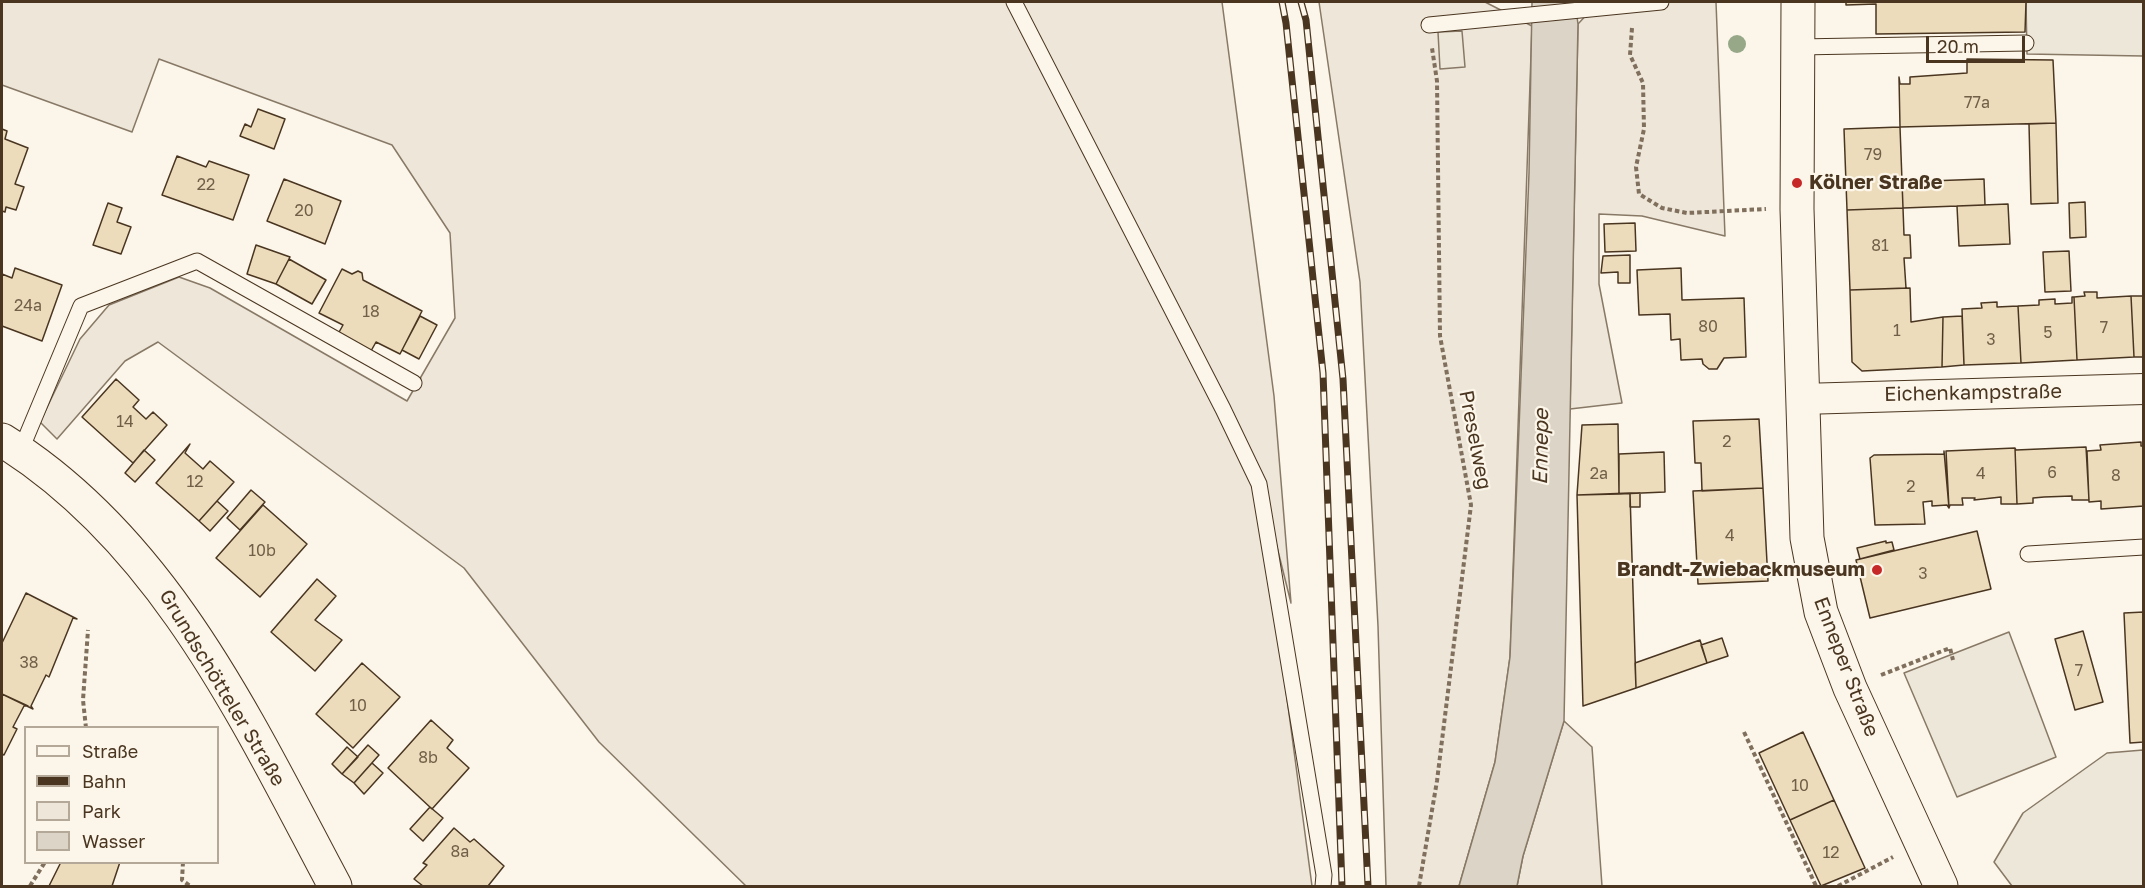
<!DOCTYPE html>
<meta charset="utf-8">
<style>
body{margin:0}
#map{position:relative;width:2145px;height:888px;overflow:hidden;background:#fbf6e9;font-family:"Golos Text",sans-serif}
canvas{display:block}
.frame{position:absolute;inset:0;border:3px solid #4a3520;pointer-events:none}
.legend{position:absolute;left:24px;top:726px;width:195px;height:138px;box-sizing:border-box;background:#fbf6e9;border:2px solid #b4a999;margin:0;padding:8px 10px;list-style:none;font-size:18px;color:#4a3520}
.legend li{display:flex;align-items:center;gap:12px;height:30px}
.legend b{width:30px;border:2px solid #b4a999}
.scale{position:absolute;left:1926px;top:36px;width:99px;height:27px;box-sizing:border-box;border:3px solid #4a3520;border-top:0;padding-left:8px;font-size:18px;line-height:21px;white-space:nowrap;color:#4a3520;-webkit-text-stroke:4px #fbf6e9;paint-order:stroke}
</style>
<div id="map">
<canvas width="2145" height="888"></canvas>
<div class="frame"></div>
<ul class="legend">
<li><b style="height:8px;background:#fbf6e9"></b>Straße</li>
<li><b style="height:8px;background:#4a3520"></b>Bahn</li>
<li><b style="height:16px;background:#ede6d9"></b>Park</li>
<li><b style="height:16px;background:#dcd4c6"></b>Wasser</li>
</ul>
<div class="scale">20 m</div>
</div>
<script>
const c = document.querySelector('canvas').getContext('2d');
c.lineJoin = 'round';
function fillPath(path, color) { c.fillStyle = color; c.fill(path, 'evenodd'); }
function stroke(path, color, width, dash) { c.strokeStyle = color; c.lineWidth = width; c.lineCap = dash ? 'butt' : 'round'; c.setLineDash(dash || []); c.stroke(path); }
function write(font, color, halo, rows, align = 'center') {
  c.font = font + ' "Golos Text",sans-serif'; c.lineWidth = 4.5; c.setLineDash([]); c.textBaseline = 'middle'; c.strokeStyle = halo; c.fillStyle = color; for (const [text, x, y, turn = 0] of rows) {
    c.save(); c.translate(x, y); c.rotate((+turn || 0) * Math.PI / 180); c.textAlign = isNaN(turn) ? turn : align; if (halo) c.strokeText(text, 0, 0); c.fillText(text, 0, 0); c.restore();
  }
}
const green = new Path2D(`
 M2 2H1011L1255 485 1272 586 1312 886H746L599 742 464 568 158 342 125 361 57 439 40 422 80 339 109 305 179 277 210 288 407 401 455 318 450 233 392 145 159 59 132 132 2 85Z
 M1017 2H1222L1274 396 1291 603 1261 483Z
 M1319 2H1485L1532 26 1510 657 1495 762 1459 886H1386L1378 626 1360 282Z
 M1661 2H1716L1725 236 1642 216 1599 214V284L1622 403 1570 409 1578 24 1592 9Z
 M1564 721 1592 747 1602 886H1517L1523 856Z`);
fillPath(green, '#ede6d9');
stroke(green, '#887966', 1.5);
const parking = new Path2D(`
 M2026 2H2143V56L2027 54Z
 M1462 31 1465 67 1440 69 1438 32Z
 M2009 632 2056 757 1957 797 1904 673Z
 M2143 750V886H2012L1994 862 2023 813 2107 753Z`);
fillPath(parking, '#ede7d9');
stroke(parking, '#887966', 1.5);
const water = new Path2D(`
 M1532 2H1575L1578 24 1564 721 1523 856 1517 886H1459L1495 762 1510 657 1529 173Z`);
fillPath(water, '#dcd4c6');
stroke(water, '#887966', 1.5);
const building = new Path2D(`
 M1846 2H2026L2025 32 1876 34V4L1846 5Z
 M1967 59 2053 60 2056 123 1900 127 1899 77 1900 84H1910V77L1967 73Z
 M258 109 285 119 274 149 240 136 245 124 251 127Z
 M2056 123 2058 203 2031 204 2029 124Z
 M1900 127 1903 208 1847 210 1844 129Z
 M2 129 7 131 5 139 28 148 15 184 24 187 16 210 6 207 5 212 2 211Z
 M177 156 206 167 209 161 249 175 233 220 162 195Z
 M284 179 341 201 325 244 267 221Z
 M1984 179 1985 205 1903 208 1902 182Z
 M2085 202 2086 237 2070 238 2069 203Z
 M108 203 122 208 117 222 131 227 121 254 93 245Z
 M2008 204 2010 244 1959 246 1957 206Z
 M1903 208 1904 235H1910L1911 258H1904L1906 288 1850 290 1847 210Z
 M1635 223 1636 251 1605 252 1604 224Z
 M256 245 290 257 276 284 247 274Z
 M2069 251 2071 291 2045 292 2043 252Z
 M1630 255V283H1618V272L1601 273 1603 256Z
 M289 259 326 280 312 304 276 284Z
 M15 268 62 285 42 341 2 326V274L12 278Z
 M1681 268 1682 300 1744 298 1746 357 1724 358 1717 369H1709L1703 364 1702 359 1681 360 1680 339 1671 340 1670 314 1639 315 1637 270Z
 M342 269 352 274 358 271 362 273 363 280 422 311 400 354 376 342 371 351 338 334 343 325 319 313Z
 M1910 288 1911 322 1943 317 1942 367 1862 371 1852 362 1850 290Z
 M2084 292H2097V298L2131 296 2134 357 2077 360 2074 297 2085 296Z
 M2131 296H2144V357H2134Z
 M2072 297H2074L2077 360 2021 363 2018 306 2039 305V300L2055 299V304L2072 303Z
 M1997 302V307L2018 306 2021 363 1964 365 1962 309 1982 308 1981 303Z
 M420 316 437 325 419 359 402 350Z
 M1962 316 1964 365 1942 367 1943 317Z
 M116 379 139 400 133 407 146 419 153 412 167 425 133 463 82 417Z
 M1759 419 1763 488 1702 491 1701 463H1695L1693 421Z
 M1618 424 1619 494 1577 495 1582 425Z
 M2141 442V446H2144V506L2101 509V501L2089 502 2087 451 2101 450 2100 445Z
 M190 444 185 453 203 469 210 461 234 482 199 521 156 483Z
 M2086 447 2089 500H2072V496L2044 497 2033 498V503L2017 504 2015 448 2016 450Z
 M2015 448 2017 504H2001V497L1974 500 1975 498H1962L1963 505H1950L1949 508 1946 451Z
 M144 450 155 460 135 482 125 473Z
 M1944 451 1949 508 1947 505 1932 506V501L1923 502 1925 524 1875 525 1870 458 1874 455 1944 454Z
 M1664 452 1665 492 1619 494V454Z
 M1763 488 1768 581 1698 584 1693 491Z
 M251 490 265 502 240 530 227 518Z
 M1630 493H1640V507H1630Z
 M1630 493 1636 688 1583 706 1577 495Z
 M217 501 228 511 210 531 199 521Z
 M263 505 307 544 260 597 216 558Z
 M1977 531 1991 589 1870 618 1856 560Z
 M1886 541V543L1892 542 1894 550 1860 559 1857 548Z
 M317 579 336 596 315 620 342 640 315 671 271 632Z
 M26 593 77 619 73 618 49 677 46 675 31 706 33 709 2 694V643Z
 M2144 612V742L2130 743 2124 613Z
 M2083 631 2103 702 2075 710 2055 639Z
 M1722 638 1728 656 1707 663 1701 645Z
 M1700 640 1707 663 1636 688 1635 663Z
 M362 663 400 697 353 748 316 714Z
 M2 694 28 706H24L13 727 17 729 4 755 2 754Z
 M431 720 453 740 447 748 469 768 432 809 388 768Z
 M1803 732 1834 800 1790 820 1759 753Z
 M368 745 379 755 354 783 342 774Z
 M347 747 358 757 342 774 332 764Z
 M372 763 383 773 364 794 354 783Z
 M1834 800 1865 868 1821 886 1790 820Z
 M430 807 443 818 423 841 410 829Z
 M454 828 470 842 474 839 504 866 488 886H423L414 879 427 865 423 863Z
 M61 862H120L112 886H49Z`);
fillPath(building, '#ecdcbc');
stroke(building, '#4a3520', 1.5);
const lane = new Path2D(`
 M1014 2 1223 409 1259 484 1324 875 1323 886
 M1429 25 1661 2
 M1798 47 2026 43
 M20 452 81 306 197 261 414 383
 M2028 554 2144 547`);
const street = new Path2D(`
 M1802 399 2144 389`);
const secondary = new Path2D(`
 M2 440C165 541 248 723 335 886`);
const primary = new Path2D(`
 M1798 2 1797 209 1807 538 1821 612 1850 688 1941 886`);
stroke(lane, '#4a3520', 17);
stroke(street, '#4a3520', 32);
stroke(secondary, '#4a3520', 35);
stroke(primary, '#4a3520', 35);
stroke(new Path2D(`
 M1632 28 1630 55 1643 83 1644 129 1636 167 1639 194 1662 208 1687 213 1766 209
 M1881 675 1950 648 1953 660
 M86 728 83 700 88 630
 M1744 732 1816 886
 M183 862 182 880 190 886
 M30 886 45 862
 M1419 886 1437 781 1471 505 1440 336 1437 81 1432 48
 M1838 886 1893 857`), '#7f6f5c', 4, [4.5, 3]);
stroke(lane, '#fbf6e9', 15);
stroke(street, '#fbf6e9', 30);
stroke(secondary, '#fbf6e9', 33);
stroke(primary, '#fbf6e9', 33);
const rail = new Path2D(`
 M1282 2 1286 23 1323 373 1342 886
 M1301 2 1306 20 1343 379 1368 886`);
stroke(rail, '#4a3520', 7);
stroke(rail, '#fbf6e9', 4.5, [14]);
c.fillStyle = '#96a887';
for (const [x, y] of [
 [1737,44]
]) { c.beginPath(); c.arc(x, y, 9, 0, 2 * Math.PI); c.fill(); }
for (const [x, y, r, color] of [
 [1797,183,6,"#c62828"],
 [1877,570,6,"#c62828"]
]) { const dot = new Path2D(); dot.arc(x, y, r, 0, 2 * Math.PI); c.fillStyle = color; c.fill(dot); stroke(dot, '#fbf6e9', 2); }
write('16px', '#725f47', null, [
 ["77a",1977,103],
 ["79",1873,155],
 ["22",206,185],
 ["20",304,211],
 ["81",1880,246],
 ["24a",28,306],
 ["18",371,312],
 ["80",1708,327],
 ["7",2104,328],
 ["1",1897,331],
 ["5",2048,333],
 ["3",1991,340],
 ["14",125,422],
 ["2",1727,442],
 ["6",2052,473],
 ["2a",1599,474],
 ["4",1981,474],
 ["8",2116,476],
 ["12",195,482],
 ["2",1911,487],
 ["4",1730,536],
 ["10b",262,551],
 ["3",1923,574],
 ["38",29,663],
 ["7",2079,671],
 ["10",358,706],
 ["8b",428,758],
 ["10",1800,786],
 ["8a",460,852],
 ["12",1831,853]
]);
write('bold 20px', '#4a3520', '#fbf6e9', [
 ["Kölner Straße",1809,183],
 ["Brandt-Zwiebackmuseum",1865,570,"right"]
], 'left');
write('20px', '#4a3520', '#fbf6e9', [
 ["Eichenkampstraße",1973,393,-1],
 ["Preselweg",1475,440,79],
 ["Enneper Straße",1846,667,69],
 ["Grundschötteler Straße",222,688,59]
]);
write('italic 21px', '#4a3520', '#fbf6e9', [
 ["Ennepe",1541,447,-89]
]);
</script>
